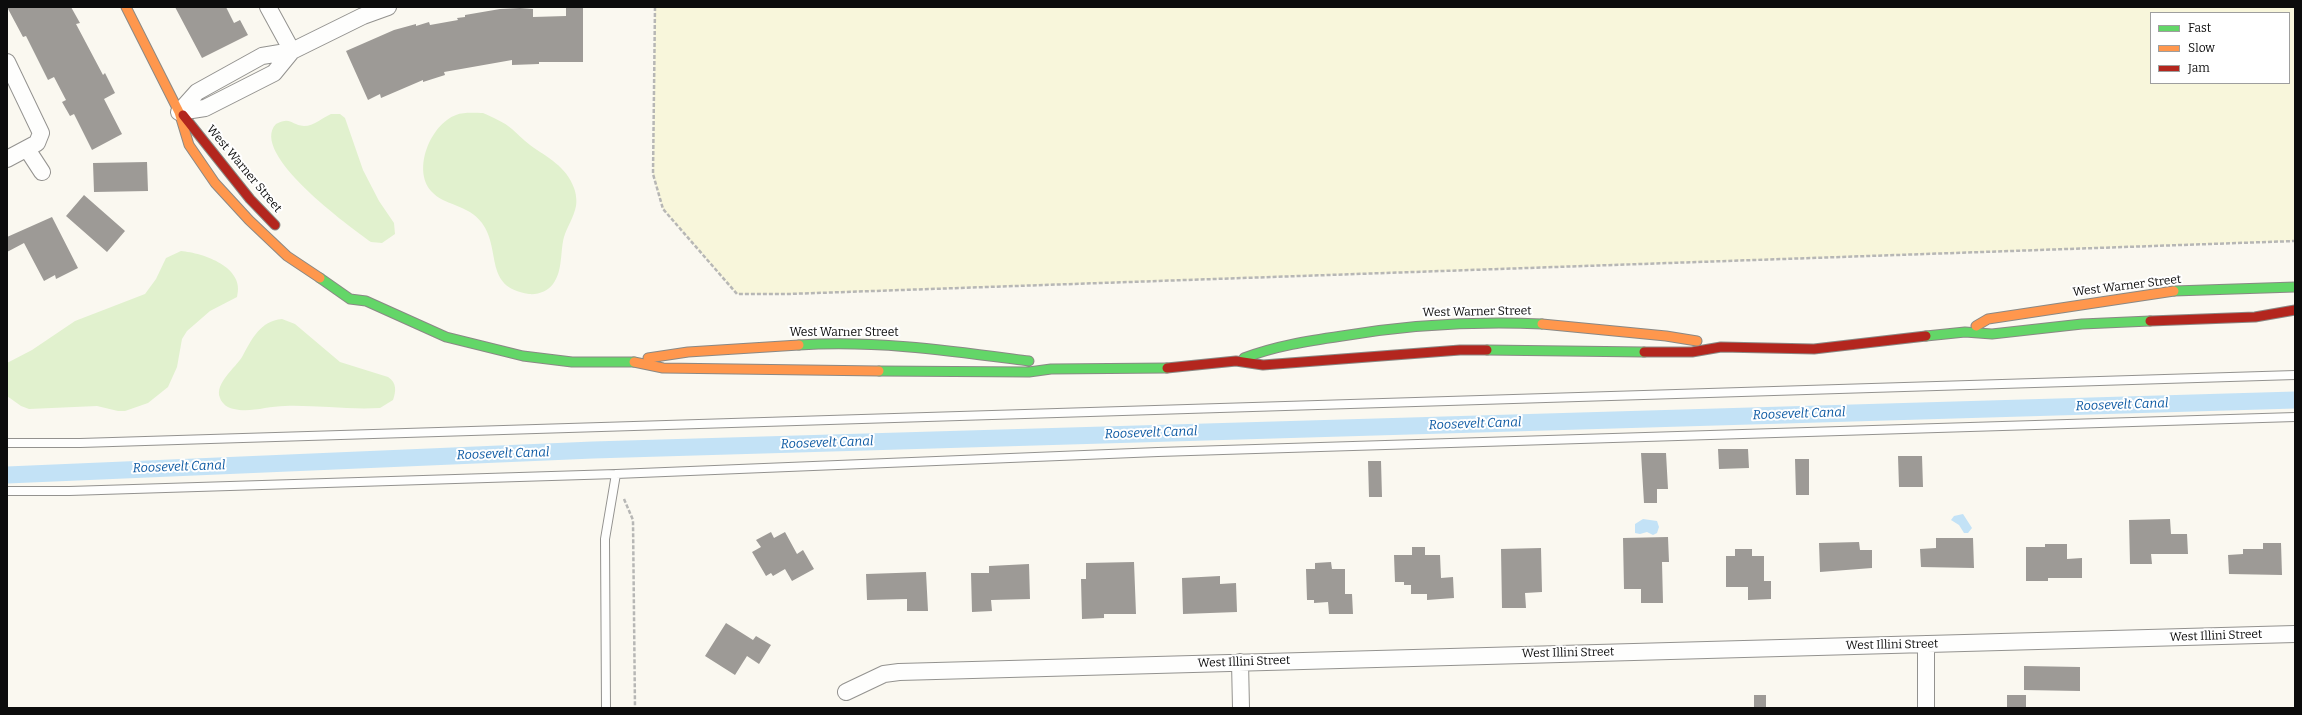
<!DOCTYPE html>
<style>
body{margin:0}
#map{position:relative;width:2302px;height:715px;overflow:hidden;background:#faf8f0;font-family:Bitter,serif}
canvas{display:block}
.frame{position:absolute;inset:0;border:8px solid #0c0c0c;pointer-events:none}
.legend{position:absolute;left:2150px;top:12px;width:140px;height:72px;box-sizing:border-box;background:#fff;border:1px solid #9e9e9e;margin:0;padding:5px 7px;list-style:none;font-size:12px;color:#0c0c0c}
.legend li{display:flex;align-items:center;gap:8px;height:20px}
.legend b{width:20px;border:1px solid #9e9e9e}
</style>
<div id="map">
<canvas width="2302" height="715"></canvas>
<div class="frame"></div>
<ul class="legend">
<li><b style="height:5px;background:#63d668"></b>Fast</li>
<li><b style="height:5px;background:#ff974d"></b>Slow</li>
<li><b style="height:5px;background:#b3261e"></b>Jam</li>
</ul>
</div>
<script>
const c = document.querySelector('canvas').getContext('2d');
c.lineJoin = 'round';
function fillPath(path, color) { c.fillStyle = color; c.fill(path, 'evenodd'); }
function stroke(path, color, width, dash) { c.strokeStyle = color; c.lineWidth = width; c.lineCap = dash ? 'butt' : 'round'; c.setLineDash(dash || []); c.stroke(path); }
function write(font, color, halo, rows, align = 'center') {
  c.font = font + ' Bitter,serif'; c.lineWidth = 4; c.setLineDash([]); c.textBaseline = 'middle'; c.strokeStyle = halo; c.fillStyle = color; for (const [text, x, y, turn = 0] of rows) {
    c.save(); c.translate(x, y); c.rotate((+turn || 0) * Math.PI / 180); c.textAlign = isNaN(turn) ? turn : align; if (halo) c.strokeText(text, 0, 0); c.fillText(text, 0, 0); c.restore();
  }
}
fillPath(new Path2D(`
 M655 7H2295V241L788 294H737L663 209 653 174ZM2151 13H2289V83H2151Z`), '#f8f6db');
fillPath(new Path2D(`
 M483 113C492 117 504 122 512 129 518 134 523 140 530 145 548 158 566 166 574 188 576 193 577 201 576 206 574 217 567 227 564 237 560 252 563 271 553 284 548 291 538 295 529 294 483 287 502 251 482 223 468 204 444 206 431 191 412 169 431 124 456 115 463 112 475 113 483 113Z
 M331 114H340L345 118 363 170 379 201 394 223 395 234 382 243 371 242C350 227 248 153 276 124 291 116 291 125 304 126 314 126 322 118 331 114Z
 M181 251C203 253 246 267 237 297L210 311 187 331 182 339 177 367 168 387 148 403 125 411H118L97 406 29 409 21 406 7 396V363L32 350 75 321 145 294 156 279 166 258Z
 M282 319 295 324 340 362 388 377C397 383 396 391 393 400L380 408C349 410 317 405 285 406 268 406 250 413 234 409 228 408 222 404 220 398 214 384 236 367 242 357 252 339 260 321 282 319Z`), '#e1f1ce');
fillPath(new Path2D(`
 M1963 514 1972 528 1968 533H1964L1959 525 1951 520 1954 516Z
 M1643 519 1657 521 1659 527 1657 533 1653 535 1647 532 1640 534 1635 533V524Z`), '#c3e2f6');
stroke(new Path2D(`
 M7 475 593 450 2295 400`), '#c3e2f6', 17);
fillPath(new Path2D(`
 M7 7H71L80 23 76 24 103 75 105 73 115 93 104 99 122 134 92 150 74 114 70 116 62 102 66 100 54 77 48 80 26 36 23 37Z
 M175 7H226L234 23 240 20 248 35 202 58Z
 M520 8 533 9V17L566 16V8H583V62H539V64L512 65V60L444 72 445 75 423 82V80L381 98 380 94 368 100 346 51 394 30 416 24V26L429 22 430 25 458 20 457 18 465 17V15L500 9Z
 M147 162 148 191 94 192 93 163Z
 M84 195 125 231 107 252 66 216Z
 M52 217 78 268 56 279 55 275 44 281 24 243 7 252V237Z
 M1718 449H1748L1749 468 1719 469Z
 M1641 453H1666L1668 489H1657V503H1644Z
 M1898 456H1922L1923 487H1899Z
 M1795 459H1809V495H1796Z
 M1368 461H1381L1382 497H1369Z
 M2170 519 2171 534H2187L2188 554H2151L2152 564H2130L2129 520Z
 M771 532 774 538 785 532 797 554 803 550 814 569 792 581 785 569 773 576 771 573 766 576 752 552 761 547 756 540Z
 M1668 537 1669 562H1662L1663 603H1641V589H1624L1623 538Z
 M1936 538H1973L1974 568 1921 567 1920 549 1936 548Z
 M1859 542 1860 550H1872V568L1820 572 1819 543Z
 M2263 543H2281L2282 575 2229 574 2228 555 2243 554V549H2263Z
 M2045 544H2067V559L2082 558V578H2048V581H2026V547H2045Z
 M1412 547H1425V555H1440L1441 578 1453 577 1454 598 1427 600V594H1411V585H1404V582H1395L1394 555H1412Z
 M1541 548 1542 592 1525 593 1526 608H1502L1501 549Z
 M1735 549H1752V556H1764V581H1771V599L1748 600V587H1726V556H1735Z
 M1134 562 1136 614H1104V618L1082 619 1081 579H1086V563Z
 M1331 562 1332 569H1345V594H1352L1353 614H1329L1328 602 1314 603V600H1307L1306 569H1315V563Z
 M1029 564 1030 599 991 600 992 611 972 612 971 573H989V566Z
 M926 572 928 611H907V599L867 600 866 574Z
 M1220 576V584L1236 583 1237 612 1183 614 1182 578Z
 M726 623 753 640 756 636 771 645 759 664 747 656 735 675 705 656Z
 M2024 666 2080 667V691L2024 690Z
 M1754 695H1766V708H1754Z
 M2007 695H2026V708H2007Z`), '#9d9a96');
const lane = new Path2D(`
 M7 443H80L2295 375
 M7 491H69L616 474 1158 452 2295 417
 M606 708 605 539 616 474`);
const street = new Path2D(`
 M268 7 292 51
 M7 62 41 133 37 143 7 159
 M179 112 197 92 262 56 292 51 363 16 388 7
 M179 112 205 108 274 73 292 51
 M27 149 42 172
 M1240 662 1241 708
 M846 692 884 674 899 672 2295 634
 M1926 708V644`);
const fast = new Path2D(`
 M320 278 350 299 366 301 446 337 523 356 572 362H634
 M2174 291 2295 287
 M1926 336 1965 332 1992 334 2082 324 2150 321
 M799 345C877 340 952 351 1029 361
 M1487 350 1644 352
 M1244 358C1275 346 1308 341 1342 336 1408 325 1474 321 1542 324
 M879 371 1029 372 1051 369 1167 368`);
const slow = new Path2D(`
 M126 7 179 112 189 145 215 183 249 220 287 256 320 278
 M1542 324 1666 336 1697 341
 M1976 326 1988 319 2174 291
 M648 358 688 352 799 345
 M634 362 663 368 879 371`);
const jam = new Path2D(`
 M183 115 250 199 275 225
 M2150 321 2255 317 2295 310
 M1644 352H1692L1721 347 1814 349 1926 336
 M1167 368 1236 361 1263 365 1460 350H1487`);
stroke(lane, '#93928f', 10);
stroke(street, '#93928f', 18);
stroke(fast, '#8a8985', 11);
stroke(slow, '#8a8985', 11);
stroke(jam, '#8a8985', 11);
stroke(new Path2D(`
 M655 7 653 174 663 209 737 294H788L2295 241
 M624 499 633 520 635 708`), '#b7b7b5', 2.5, [4, 2]);
stroke(lane, '#fefefd', 8);
stroke(street, '#fefefd', 16);
stroke(fast, '#63d668', 9);
stroke(slow, '#ff974d', 9);
stroke(jam, '#b3261e', 9);
write('12px', '#0c0c0c', '#fff', [
 ["West Warner Street",244,169,50],
 ["West Warner Street",2127,286,-7],
 ["West Warner Street",1477,312,-1],
 ["West Warner Street",844,333],
 ["West Illini Street",2216,636,-2],
 ["West Illini Street",1892,645,-1],
 ["West Illini Street",1568,653,-1],
 ["West Illini Street",1244,662,-2]
]);
write('italic 13px', '#0f5ba4', '#fff', [
 ["Roosevelt Canal",2122,405,-2],
 ["Roosevelt Canal",1799,414,-2],
 ["Roosevelt Canal",1475,424,-2],
 ["Roosevelt Canal",1151,433,-2],
 ["Roosevelt Canal",827,443,-2],
 ["Roosevelt Canal",503,454,-2],
 ["Roosevelt Canal",179,467,-2]
]);
</script>
